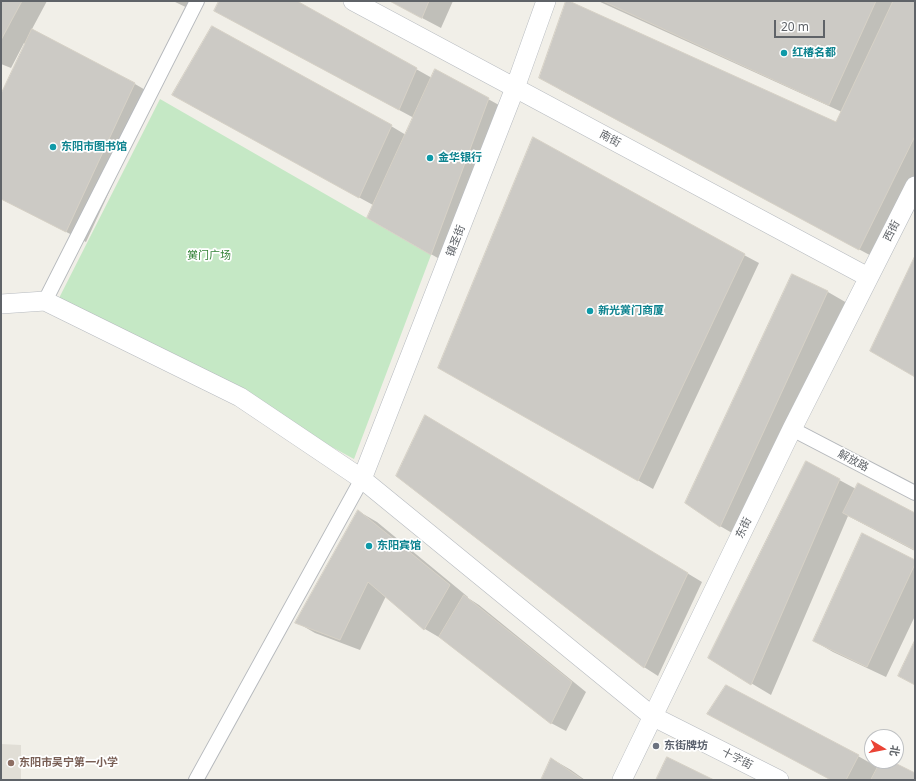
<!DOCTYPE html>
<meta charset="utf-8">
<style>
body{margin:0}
#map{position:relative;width:916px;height:781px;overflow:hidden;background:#f1efe8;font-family:"Noto Sans","Noto Sans SC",sans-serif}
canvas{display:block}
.frame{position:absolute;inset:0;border:2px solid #5f6368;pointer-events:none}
.north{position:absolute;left:864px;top:729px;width:40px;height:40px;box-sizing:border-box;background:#fff;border:1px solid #bfc1c3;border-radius:50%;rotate:100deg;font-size:11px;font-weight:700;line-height:16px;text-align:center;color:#5f6368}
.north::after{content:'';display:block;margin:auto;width:14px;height:18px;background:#ea4335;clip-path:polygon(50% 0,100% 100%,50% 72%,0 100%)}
.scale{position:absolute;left:774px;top:20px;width:51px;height:18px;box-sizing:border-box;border:2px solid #5f6368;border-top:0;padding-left:5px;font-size:12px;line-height:14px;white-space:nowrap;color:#5f6368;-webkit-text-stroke:3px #fff;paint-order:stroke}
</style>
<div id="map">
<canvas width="916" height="781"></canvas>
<div class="frame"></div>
<div class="north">北</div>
<div class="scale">20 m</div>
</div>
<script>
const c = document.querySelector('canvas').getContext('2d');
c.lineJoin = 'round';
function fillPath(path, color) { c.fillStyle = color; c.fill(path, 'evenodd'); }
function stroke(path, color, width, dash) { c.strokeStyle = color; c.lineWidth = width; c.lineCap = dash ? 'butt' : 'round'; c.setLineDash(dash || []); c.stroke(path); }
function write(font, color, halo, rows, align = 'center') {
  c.font = font + ' "Noto Sans","Noto Sans SC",sans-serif'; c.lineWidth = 3.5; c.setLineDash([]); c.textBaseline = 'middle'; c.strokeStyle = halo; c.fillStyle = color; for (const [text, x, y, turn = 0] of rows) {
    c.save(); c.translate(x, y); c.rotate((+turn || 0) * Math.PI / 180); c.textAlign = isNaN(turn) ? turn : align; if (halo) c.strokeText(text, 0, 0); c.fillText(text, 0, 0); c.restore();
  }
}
fillPath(new Path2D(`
 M1 744 21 745V780H1Z`), '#e1ded6');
fillPath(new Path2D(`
 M160 99 431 255 354 459 240 397 55 306Z`), '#c5e8c5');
fillPath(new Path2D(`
 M1 1H47L32 29 135 84 154 95 86 242 1 199V97L26 44 24 43 11 68 1 64Z
 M173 1H199L194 11Z
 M220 1H295L432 78 488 99 508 110 450 265 368 218 373 205 192 106 391 126 406 135 414 118 235 22Z
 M390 1H453L441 28Z
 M598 1H915V186L879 260 559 89 836 123 842 112Z
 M744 255 759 263 653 489 440 367Z
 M793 275 828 292 847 303 739 537 720 526Z
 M440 425 702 582 658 676 644 667Z
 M806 462 856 489 915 514V551L848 516 771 695 709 658Z
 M358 511 377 522 468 597V598L479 605 586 692 566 731 551 723 442 639 425 629 386 596 360 650 315 633 296 622Z
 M915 561V616L886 677 833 652 814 641Z
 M858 756 879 768 883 761H888L915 774V780H832Z
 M552 759 571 770 585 780H542Z`), '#0003');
const building = new Path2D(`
 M1 1H22L1 40Z
 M219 1H297L417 68 399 110 214 11Z
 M390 1H429L422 18Z
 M566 1H569L836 122 893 1H915V136L859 250 539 78Z
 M603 1H876L829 105Z
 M212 26 392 125 359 198 172 95Z
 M32 29 135 83 66 232 1 199V94Z
 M435 69 489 98 431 255 367 218Z
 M533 137 745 254 638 481 438 368Z
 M915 256V377L870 351Z
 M792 274 828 291 720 527 685 503Z
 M425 415 688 573 644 668 396 476Z
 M806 461 840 479 751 685 708 658Z
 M858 483 915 513V550L843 513Z
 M358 510 450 585 424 630 368 582 340 640 295 623Z
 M862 533 915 560V564L867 667 813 641Z
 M464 595 572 682 551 724 439 637Z
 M915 640V685L898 676Z
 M726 685 859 755 846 780H831L707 714Z
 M667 757 714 780H656Z
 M551 758 583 780H541Z
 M881 761H891L915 773V780H871Z`);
fillPath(building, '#cccac5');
stroke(building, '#d6d1c6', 1);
const street = new Path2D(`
 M45 301 197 1
 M792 429 915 493
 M196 780 362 479`);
const secondary = new Path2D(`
 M353 1 868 277
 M1 304 45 301 240 397 362 479 652 716 779 780
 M362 479 515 88 546 1
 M622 780 792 429 915 186`);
stroke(street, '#b5b8bc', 16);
stroke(secondary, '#b6babf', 20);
stroke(street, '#fff', 14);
stroke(secondary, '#fff', 19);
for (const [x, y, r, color] of [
 [784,53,4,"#0f9aa8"],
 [53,147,4,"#0f9aa8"],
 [430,158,4,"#0f9aa8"],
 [590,311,4,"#0f9aa8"],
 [369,546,4,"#0f9aa8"],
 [656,746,4,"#6b7280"],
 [11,763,4,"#8d6e63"]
]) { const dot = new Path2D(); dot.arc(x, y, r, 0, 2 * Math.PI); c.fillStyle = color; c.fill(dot); stroke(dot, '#fff', 1.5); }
write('bold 11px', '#0d838f', '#fff', [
 ["红椿名都",792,53],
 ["东阳市图书馆",61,147],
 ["金华银行",438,158],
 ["新光黉门商厦",598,311],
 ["东阳宾馆",377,546]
], 'left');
write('11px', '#5f6368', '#fff', [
 ["南街",610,139,28],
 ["西街",892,231,-63],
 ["镇圣街",456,241,-69],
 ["解放路",853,461,28],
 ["东街",744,528,-64],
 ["十字街",737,759,27]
]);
write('11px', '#348238', '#fff', [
 ["黉门广场",209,256]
]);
write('bold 11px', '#5b616d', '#fff', [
 ["东街牌坊",664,746]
], 'left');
write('bold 11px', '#785e54', '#fff', [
 ["东阳市吴宁第一小学",19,763]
], 'left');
</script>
